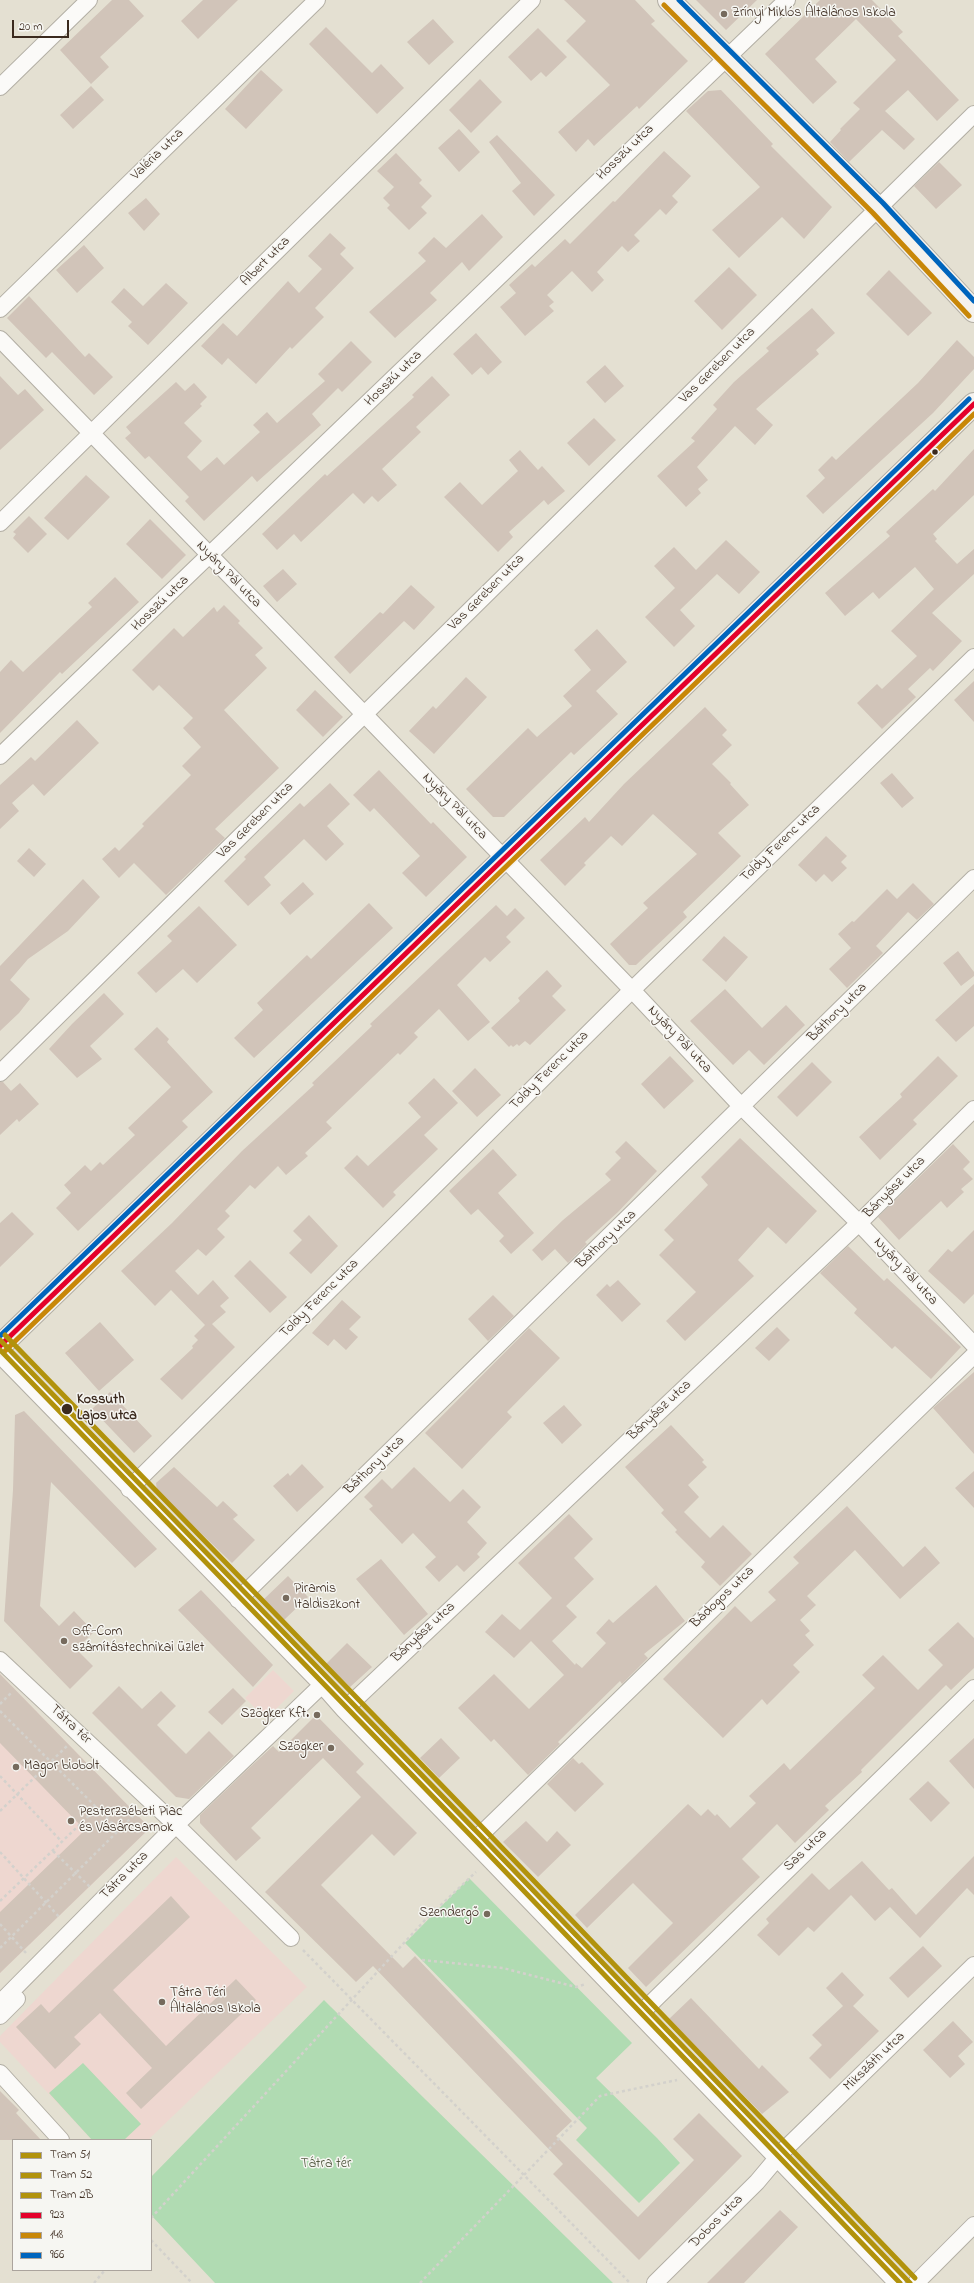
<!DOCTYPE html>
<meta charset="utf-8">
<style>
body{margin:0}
#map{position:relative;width:974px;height:2283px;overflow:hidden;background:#e4e0d2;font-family:"Indie Flower",sans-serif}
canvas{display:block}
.legend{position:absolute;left:12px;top:2139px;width:140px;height:132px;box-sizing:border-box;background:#f6f6f2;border:1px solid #aba49d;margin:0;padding:5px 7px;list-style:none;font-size:12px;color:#3b2a1e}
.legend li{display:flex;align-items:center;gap:8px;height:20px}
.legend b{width:20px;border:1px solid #aba49d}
.scale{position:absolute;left:12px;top:20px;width:57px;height:18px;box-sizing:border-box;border:2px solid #3b2a1e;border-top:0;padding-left:5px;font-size:12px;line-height:14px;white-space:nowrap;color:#3b2a1e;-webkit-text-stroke:3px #f6f6f2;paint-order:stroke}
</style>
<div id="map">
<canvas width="974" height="2283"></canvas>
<ul class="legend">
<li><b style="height:5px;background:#b1920c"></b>Tram 51</li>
<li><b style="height:5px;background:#b1920c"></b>Tram 52</li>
<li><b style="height:5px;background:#b1920c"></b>Tram 2B</li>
<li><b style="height:5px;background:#e4002b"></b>923</li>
<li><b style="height:5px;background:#c88708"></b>148</li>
<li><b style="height:5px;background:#0065bd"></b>966</li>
</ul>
<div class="scale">20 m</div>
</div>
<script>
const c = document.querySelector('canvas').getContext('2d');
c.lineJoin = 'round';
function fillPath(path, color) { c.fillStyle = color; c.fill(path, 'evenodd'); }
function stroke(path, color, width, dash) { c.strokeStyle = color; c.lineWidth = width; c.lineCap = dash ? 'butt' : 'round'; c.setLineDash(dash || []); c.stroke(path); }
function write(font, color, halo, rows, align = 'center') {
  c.font = font + ' "Indie Flower",sans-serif'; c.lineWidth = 3; c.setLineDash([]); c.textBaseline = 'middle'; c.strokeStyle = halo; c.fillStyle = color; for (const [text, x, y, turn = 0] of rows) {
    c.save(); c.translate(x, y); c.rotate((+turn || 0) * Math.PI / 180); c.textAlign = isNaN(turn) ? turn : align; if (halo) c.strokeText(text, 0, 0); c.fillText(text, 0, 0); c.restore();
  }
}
fillPath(new Path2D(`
 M273 1670 294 1691 266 1719 245 1698Z
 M0 1674 150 1828 0 1973Z
 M176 1857 307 1987 148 2140H92L0 2042V2036Z`), '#eed7d0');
fillPath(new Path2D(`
 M469 1878 632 2043 596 2078 657 2138 680 2163 639 2203 576 2140 587 2128 405 1943Z
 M324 2000 331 2007 613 2283H215L151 2215V2177Z
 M83 2063 141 2124 124 2140H92L49 2093Z`), '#b0dbb2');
fillPath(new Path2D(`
 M112 0H129L144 16 100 57 109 67 91 84 60 50Z
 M203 0H238L198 39 181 21Z
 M564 0H635L655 21 651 24 688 61 639 109 637 106 594 146 588 139 576 152 558 132 610 85 566 41 586 21Z
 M696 0H757L726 30Z
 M820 0H872L903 32 898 36 959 100 937 121 908 90 885 111 915 139 904 150 882 130 849 162 830 142 841 130 840 129 860 109 853 103 896 60 856 19 815 59 837 82 813 104 765 54Z
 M433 19 454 42 429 65 407 42Z
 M326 27 372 73 381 64 404 88 377 114 309 44Z
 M538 28 567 57 546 77 541 72 531 81 508 57Z
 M261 70 283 90 246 129 225 109Z
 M480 79 502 102 471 133 449 110Z
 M91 86 104 100 73 129 60 115Z
 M721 90 773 144 771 146 832 207 804 239 782 217 739 258 712 230 760 187 686 111 708 91Z
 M459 129 480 152 459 172 438 148Z
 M497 135 555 195 534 216 512 191 521 183 489 142Z
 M664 151 691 176 672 196 678 202 666 215 660 209 634 235 640 241 628 252 622 246 597 272 604 280 592 292 572 271 547 295 554 302 549 306 554 311 525 336 500 307 516 293 509 285 532 264 535 267 565 239 570 244 613 201 615 202Z
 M396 153 422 180 419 183 432 196 421 207 427 213 409 230 387 208 390 205 383 198 394 187 377 171Z
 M939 162 962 185 936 209 914 186Z
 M146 198 160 214 144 231 128 213Z
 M482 214 503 237 469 271 462 262 430 293 437 300 395 338 369 312 426 261 418 253 434 237 446 248Z
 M330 233 346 248 340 254 354 268 315 308 324 317 292 349 290 347 256 384 228 358 222 365 201 346 223 323 237 336 288 281 299 293 322 269 308 256Z
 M84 245 104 268 77 293 56 270Z
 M729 267 757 295 722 330 694 301Z
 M889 270 932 313 908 336 866 294Z
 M166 283 188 303 148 345 128 326 132 322 111 302 124 288 143 306Z
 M29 296 85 357 89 353 113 377 94 395 52 352 46 358 7 318Z
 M812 308 835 333 816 350 819 354 756 409 773 425 755 445 735 426 697 467 708 480 698 489 701 493 686 507 657 476 695 441 691 438 717 409 713 405 734 382 769 351 766 348Z
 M476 333 502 362 488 375 481 367 472 375 453 354Z
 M957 340 974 357V369L933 413 823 514 806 496 825 478 818 470 832 456 836 460 918 383Z
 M351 341 372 362 342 392 338 388 312 414 321 425 257 482 252 476 204 521 185 501 189 497 149 456 145 459 125 438 131 433 126 427 176 382 185 391 194 383 207 397 200 404 202 406 184 423 202 441 187 457 201 471 217 457 224 465 260 432 253 425 267 412 277 423 325 381 318 374Z
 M605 365 624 386 605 403 586 382Z
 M0 376 18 395 25 389 44 410 0 450Z
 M432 376 450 395 416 427 421 432 382 469 397 485 378 502 372 496 364 504 353 493 301 542 294 534 277 550 262 534 325 474 327 476 414 397 412 395Z
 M594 418 616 440 589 466 567 443Z
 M974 449V495L933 534 937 539 935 541 957 564 974 549V574L932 613 962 641 933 671 930 668 908 689 916 697 882 729 857 703 877 684 882 689 917 656 891 631 934 589 915 567 879 599 873 592 845 616 825 593 890 536 886 532 933 489 935 491Z
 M520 450 538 470 542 466 565 491 548 505 544 500 509 532 513 537 498 552 444 497 460 482 482 505 518 471 509 460Z
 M86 475 110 497 68 540 44 518Z
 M29 516 47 534 28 553 13 538 16 534 13 532Z
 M150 519 186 555 162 579 126 544Z
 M726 540 760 572 739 594 717 574 680 610 695 626 674 647 645 617 675 588 654 566 674 547 696 570Z
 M283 569 297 584 277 602 263 586Z
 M115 577 139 602 62 674 60 672 0 733V672L11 660 23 672 92 607 88 603Z
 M411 585 435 607 414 630 404 621 350 674 334 657 380 612 383 614Z
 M224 605 240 621 238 623 263 648 255 655 267 668 224 710 279 768 215 829 225 838 166 895 134 863 119 878 102 859 115 847 119 851 144 826 142 824 191 775 182 766 201 747 183 728 193 718 159 685 153 691 132 670 174 628 183 637 214 607 217 612Z
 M597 629 627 662 596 691 618 714 574 755 571 752 504 817H493L466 789 528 728 537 737 572 706 563 696 591 670 574 650Z
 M466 677 487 697 434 754 409 731 433 706 436 709Z
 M974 681V722L954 700Z
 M315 690 343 717 323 737 296 710Z
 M705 707 727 730 722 735 732 745 712 764 731 783 730 784 749 805 718 833 741 856 683 912 687 917 636 965H629L610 944 648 908 643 903 697 854 653 814 622 846 611 836 584 863 586 865 565 886 540 860 585 817 589 822 624 784Z
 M77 720 99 743 44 796 33 784 12 803 19 811 0 829V785L31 757 35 761Z
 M379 770 431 824 433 822 467 857 426 897 402 873 420 856 374 808 370 812 353 795Z
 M892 773 914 798 902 808 880 783Z
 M330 783 350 804 327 826 344 844 326 861 304 839 264 877 271 885 248 906 224 881 246 859 244 857 300 803 304 807Z
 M826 836 847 856 841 862 847 868 832 882 824 874 816 882 798 865Z
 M29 848 46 864 34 877 17 861Z
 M83 879 100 897 68 931 28 959 10 980 30 999 19 1013 0 1031V966Z
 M303 882 314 894 290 915 280 903Z
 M913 883 934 904 917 920 908 912 876 946 883 953 847 988 829 969 851 948 838 934 852 921 854 922 887 889 897 899Z
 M369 903 393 928 254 1058 234 1038 263 1010 257 1003 307 955 311 959Z
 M496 905 507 916 515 908 525 918 506 937 511 942 490 962 485 957 457 985 490 1022 468 1041 439 1009 414 1033 418 1037 400 1055 398 1053 326 1122 332 1128 305 1153 308 1156 286 1175 278 1166 255 1189 250 1185 225 1211 230 1216 217 1229 225 1237 206 1256 198 1249 175 1271 198 1295 213 1280 229 1298 220 1306 226 1312 212 1324 235 1347 182 1400 160 1379 193 1348 192 1346 198 1340 194 1336 205 1325 171 1290 155 1306 121 1271 172 1223 242 1151 314 1085 312 1083 372 1026 370 1024Z
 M199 906 237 945 197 983 183 969 156 993 137 973 172 941 167 936Z
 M724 936 748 957 726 982 702 960Z
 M958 951 974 972V976L961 986 943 963Z
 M547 970 562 986 552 996 566 1010 530 1045 525 1041 519 1046 517 1044 513 1047 511 1045 509 1047 491 1028 520 1001 518 998Z
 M974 984V1026L956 1042 935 1020Z
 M725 989 762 1028 786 1005 805 1025 764 1065 749 1050 733 1065 690 1021Z
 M104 993 124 1014 90 1046 102 1059 77 1078 49 1049 72 1024Z
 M157 1027 169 1039 167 1042 213 1092 182 1121 188 1127 78 1231 56 1208 71 1193 64 1185 85 1165 91 1171 100 1162 103 1165 135 1135 128 1128 171 1087 134 1049Z
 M670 1056 694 1081 664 1109 641 1084Z
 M938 1056 958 1076 913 1120 917 1124 880 1160 859 1137 902 1097 900 1094Z
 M812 1062 832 1082 797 1117 777 1097Z
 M475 1068 501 1095 477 1117 452 1091Z
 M434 1078 458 1103 424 1135 438 1149 393 1192 396 1195 383 1208 344 1168 357 1155 368 1166 421 1117 408 1103Z
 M0 1082H3L11 1091 20 1083 39 1104 19 1122 17 1119 0 1135Z
 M740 1138 817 1211 786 1244 768 1227 738 1260 754 1276 685 1341 666 1321 696 1292 659 1255 674 1240 664 1230 708 1185 701 1177Z
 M626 1141 657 1171 618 1212 585 1242 587 1244 568 1263 555 1249 542 1261 532 1250 563 1220 611 1180 605 1174 621 1158 615 1152Z
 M953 1144 970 1162 963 1169 973 1179 961 1189 964 1192 947 1208 941 1201 899 1240 878 1217Z
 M493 1149 517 1175 498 1193 534 1233 511 1254 499 1241 504 1236 478 1209 471 1215 449 1191Z
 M12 1212 34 1234 0 1267V1223Z
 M309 1215 338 1246 311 1274 289 1253 302 1240 293 1231Z
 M974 1230V1294L964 1304 928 1271 948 1249 952 1252Z
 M848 1246 884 1281 887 1278 961 1347 931 1379 895 1346 892 1349 854 1313 857 1309 820 1273Z
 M250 1260 287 1297 270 1313 234 1276Z
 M618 1280 641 1304 622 1322 596 1295 607 1284 610 1287Z
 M493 1295 514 1316 488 1341 468 1319Z
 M342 1300 361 1317 349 1329 358 1337 346 1350 334 1339 328 1346 312 1333Z
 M100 1322 134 1360 99 1391 65 1353Z
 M777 1327 790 1340 769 1361 755 1348Z
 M529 1328 560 1358 507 1412 512 1417 462 1469 425 1433Z
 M974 1372V1454L933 1408Z
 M110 1392 152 1436 134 1453 92 1409Z
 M564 1405 582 1425 562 1444 543 1423Z
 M24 1411 157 1549 135 1568 51 1482 40 1606 59 1626 74 1611 94 1632 76 1649 93 1666 70 1689 4 1621 13 1490 15 1415Z
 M671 1425 704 1460 702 1462 707 1467 688 1485 699 1497 684 1512 710 1538 723 1525 752 1554 720 1586 701 1567 705 1562 675 1532 677 1530 661 1513 664 1510 625 1467Z
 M302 1464 324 1487 297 1512 273 1486 288 1473 290 1476Z
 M174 1467 217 1507 223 1501 238 1515 233 1519 255 1540 232 1563 157 1491 156 1483Z
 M414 1467 450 1502 463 1489 481 1507 467 1522 487 1543 477 1554 480 1557 464 1572 457 1565 439 1582 425 1567 436 1557 413 1533 402 1544 369 1509 373 1506 364 1497 382 1479 392 1489Z
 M974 1471V1508L955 1488Z
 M847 1506 903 1567 925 1546 940 1563 900 1599 855 1550 807 1596 816 1605 800 1620 810 1631 805 1635 814 1645 793 1665 800 1672 767 1705 762 1699 723 1738 663 1679 735 1606 751 1622 776 1600 768 1592 799 1563 793 1557Z
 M569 1514 593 1539 574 1558 594 1579 566 1606 577 1617 552 1641 575 1665 576 1663 582 1668 606 1643 596 1633 609 1619 613 1623 656 1585 685 1621 644 1654 648 1658 622 1684 620 1681 558 1742 560 1744 528 1775 494 1739 491 1742 458 1708 494 1674 529 1709 564 1675 531 1641 514 1658 485 1632 502 1614 520 1630 552 1598 518 1563Z
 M381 1559 428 1614 404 1635 356 1579Z
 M288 1576 308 1597 284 1620 264 1599Z
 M201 1590 273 1665 253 1687 178 1610Z
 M958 1622 974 1638V1668L951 1690 946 1685 861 1770 862 1772 825 1806 829 1810 795 1843 777 1824 742 1859 760 1877 646 1987 628 1968 673 1923 633 1883 587 1928 575 1915 688 1804 701 1816 708 1809 715 1816 717 1814 730 1828 756 1803 749 1796 784 1763 790 1770 875 1688 862 1675 883 1655 918 1690 943 1665 928 1650Z
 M347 1643 372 1667 350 1687 326 1664Z
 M0 1674 150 1828 0 1973V1912L85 1830 0 1743Z
 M119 1686 142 1709 161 1691 176 1706 157 1725 186 1754 209 1731 234 1756 189 1799 176 1797 92 1713Z
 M233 1688 246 1701 222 1725 208 1712Z
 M316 1715 364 1764 356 1772 417 1833 394 1856 372 1834 321 1885 403 1968 415 1956 572 2121 556 2136 638 2217 694 2160 673 2139 699 2113 742 2156 639 2260 553 2174 563 2164 373 1966 356 1982 265 1892 361 1797 323 1758 251 1828 261 1838 236 1861 200 1823V1815L248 1769 273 1746 279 1752Z
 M441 1738 460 1758 439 1778 420 1758Z
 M974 1738V1789L949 1761Z
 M573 1758 579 1764 582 1762 604 1784 575 1812 547 1784Z
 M928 1781 950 1803 931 1822 909 1799Z
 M526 1821 547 1842 557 1831 571 1845 538 1877 503 1842Z
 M974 1856V1895L967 1888 920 1938 890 1907 875 1921 851 1895 814 1932 808 1927 779 1956 757 1935 769 1923 766 1919 812 1873 829 1890 862 1861 889 1890 892 1888 916 1915Z
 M171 1896 190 1917 113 1990 166 2046 236 1979 256 2000 141 2109 126 2093 152 2068 100 2013 74 2037 81 2044 55 2069 16 2027 41 2004 49 2013Z
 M923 1946 942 1966 908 1998 889 1978Z
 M842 1972 864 1995 853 2006 879 2031 830 2079 809 2058 822 2045 812 2035 843 2006 826 1988Z
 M691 1998 759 2069 762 2065 789 2092 762 2114 669 2019Z
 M953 2021 973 2042 958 2056 965 2064 950 2078 923 2050Z
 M0 2091 19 2110 16 2113 41 2140H0Z
 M780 2210 798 2227 744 2283H707Z`), '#d1c4b9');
const street = new Path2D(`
 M0 87 89 0
 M0 309 317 0
 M0 339 632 990 742 1107 859 1223 974 1345
 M0 523 532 0
 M0 756 787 0
 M0 1073 974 114
 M0 1355 322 1685 344 1710 489 1859 897 2283
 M129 1489 632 990 974 657
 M238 1600 974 878
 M0 1660 176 1825 291 1938
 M344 1710 859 1223 974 1109
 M473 1842 974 1355
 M0 2003 176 1825 322 1685
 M639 2015 974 1688
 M0 2016 17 1999
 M0 2073 61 2140
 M655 2283 757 2182 783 2151 974 1965
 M916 2283 974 2225`);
const secondary = new Path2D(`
 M669 0 878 208 974 311
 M0 1346 974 404`);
stroke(street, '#b2aea4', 18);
stroke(secondary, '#b2aea4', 24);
stroke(new Path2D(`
 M0 1704 11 1693
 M0 1711 119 1830 137 1812
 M0 1776 62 1842
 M0 1811 67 1746
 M53 1851 90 1887
 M0 1852 60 1918
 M0 1901 97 1808
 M0 1924 26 1953
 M0 1948 119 1830
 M303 1950 630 2283
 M422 1960 503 1968 576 1987 586 1984
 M151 2218 426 1919 476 1872
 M151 2240 192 2283
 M94 2283 105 2270
 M420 2283 600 2096 677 2080`), '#d3d1cc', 2.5, [3, 3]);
stroke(street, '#fbfaf8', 16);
stroke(secondary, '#f5f2ed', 22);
stroke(new Path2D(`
 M0 1346 974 404`), '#e4002b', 5);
stroke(new Path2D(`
 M664 5 873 213 969 316
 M5 1351 974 414`), '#c88708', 5);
stroke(new Path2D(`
 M679 0 883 203 974 301
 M0 1336 969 399`), '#0065bd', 5);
stroke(new Path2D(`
 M0 1340 480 1835 910 2283`), '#b1920c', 5);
stroke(new Path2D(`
 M0 1350 475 1840 900 2283`), '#b1920c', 5);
stroke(new Path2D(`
 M5 1335 485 1830 915 2278`), '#b1920c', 5);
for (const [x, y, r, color] of [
 [724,14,4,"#766a5d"],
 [935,452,3.5,"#3b2a1e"],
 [67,1409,6,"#3b2a1e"],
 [286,1598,4,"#766a5d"],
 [64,1641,4,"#766a5d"],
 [317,1715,4,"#766a5d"],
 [331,1748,4,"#766a5d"],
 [16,1767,4,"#766a5d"],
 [71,1821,4,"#766a5d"],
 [487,1914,4,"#766a5d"],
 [162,2002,4,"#766a5d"]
]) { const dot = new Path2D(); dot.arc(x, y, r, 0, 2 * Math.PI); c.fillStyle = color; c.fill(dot); stroke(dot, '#f6f6f2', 1.5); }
write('14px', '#3b2a1e', '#f6f6f2', [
 ["Zrínyi Miklós Általános Iskola",732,14],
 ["Piramis",294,1590],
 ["Italdiszkont",294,1606],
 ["Off-Com",72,1633],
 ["számítástechnikai üzlet",72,1649],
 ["Szögker Kft.",309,1715,"right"],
 ["Szögker",323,1748,"right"],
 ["Magor biobolt",24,1767],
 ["Pesterzsébeti Piac",79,1813],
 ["és Vásárcsarnok",79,1829],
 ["Szendergő",479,1914,"right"],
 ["Tátra Téri",170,1994],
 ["Általános Iskola",170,2010]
], 'left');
write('14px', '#3b2a1e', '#f6f6f2', [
 ["Hosszú utca",626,153,-44],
 ["Valéria utca",158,155,-44],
 ["Albert utca",266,262,-45],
 ["Vas Gereben utca",718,366,-45],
 ["Hosszú utca",394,379,-44],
 ["Nyáry Pál utca",228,575,46],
 ["Vas Gereben utca",487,593,-45],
 ["Hosszú utca",161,604,-44],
 ["Nyáry Pál utca",454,807,46],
 ["Vas Gereben utca",256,821,-45],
 ["Toldy Ferenc utca",781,844,-44],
 ["Báthory utca",838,1013,-45],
 ["Nyáry Pál utca",679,1040,47],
 ["Toldy Ferenc utca",550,1071,-45],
 ["Bányász utca",895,1188,-45],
 ["Báthory utca",607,1240,-44],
 ["Nyáry Pál utca",905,1272,47],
 ["Toldy Ferenc utca",320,1299,-45],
 ["Bányász utca",660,1411,-43],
 ["Báthory utca",375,1466,-44],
 ["Bádogos utca",723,1598,-44],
 ["Bányász utca",424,1633,-43],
 ["Tátra tér",70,1725,43],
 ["Sas utca",806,1851,-44],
 ["Tátra utca",125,1876,-45],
 ["Mikszáth utca",875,2062,-44],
 ["Dobos utca",717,2222,-45]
]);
write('bold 14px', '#3b2a1e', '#f6f6f2', [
 ["Kossuth",77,1401],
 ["Lajos utca",77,1417]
], 'left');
write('14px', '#4e553c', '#f6f6f2', [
 ["Tátra tér",326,2165]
]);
</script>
